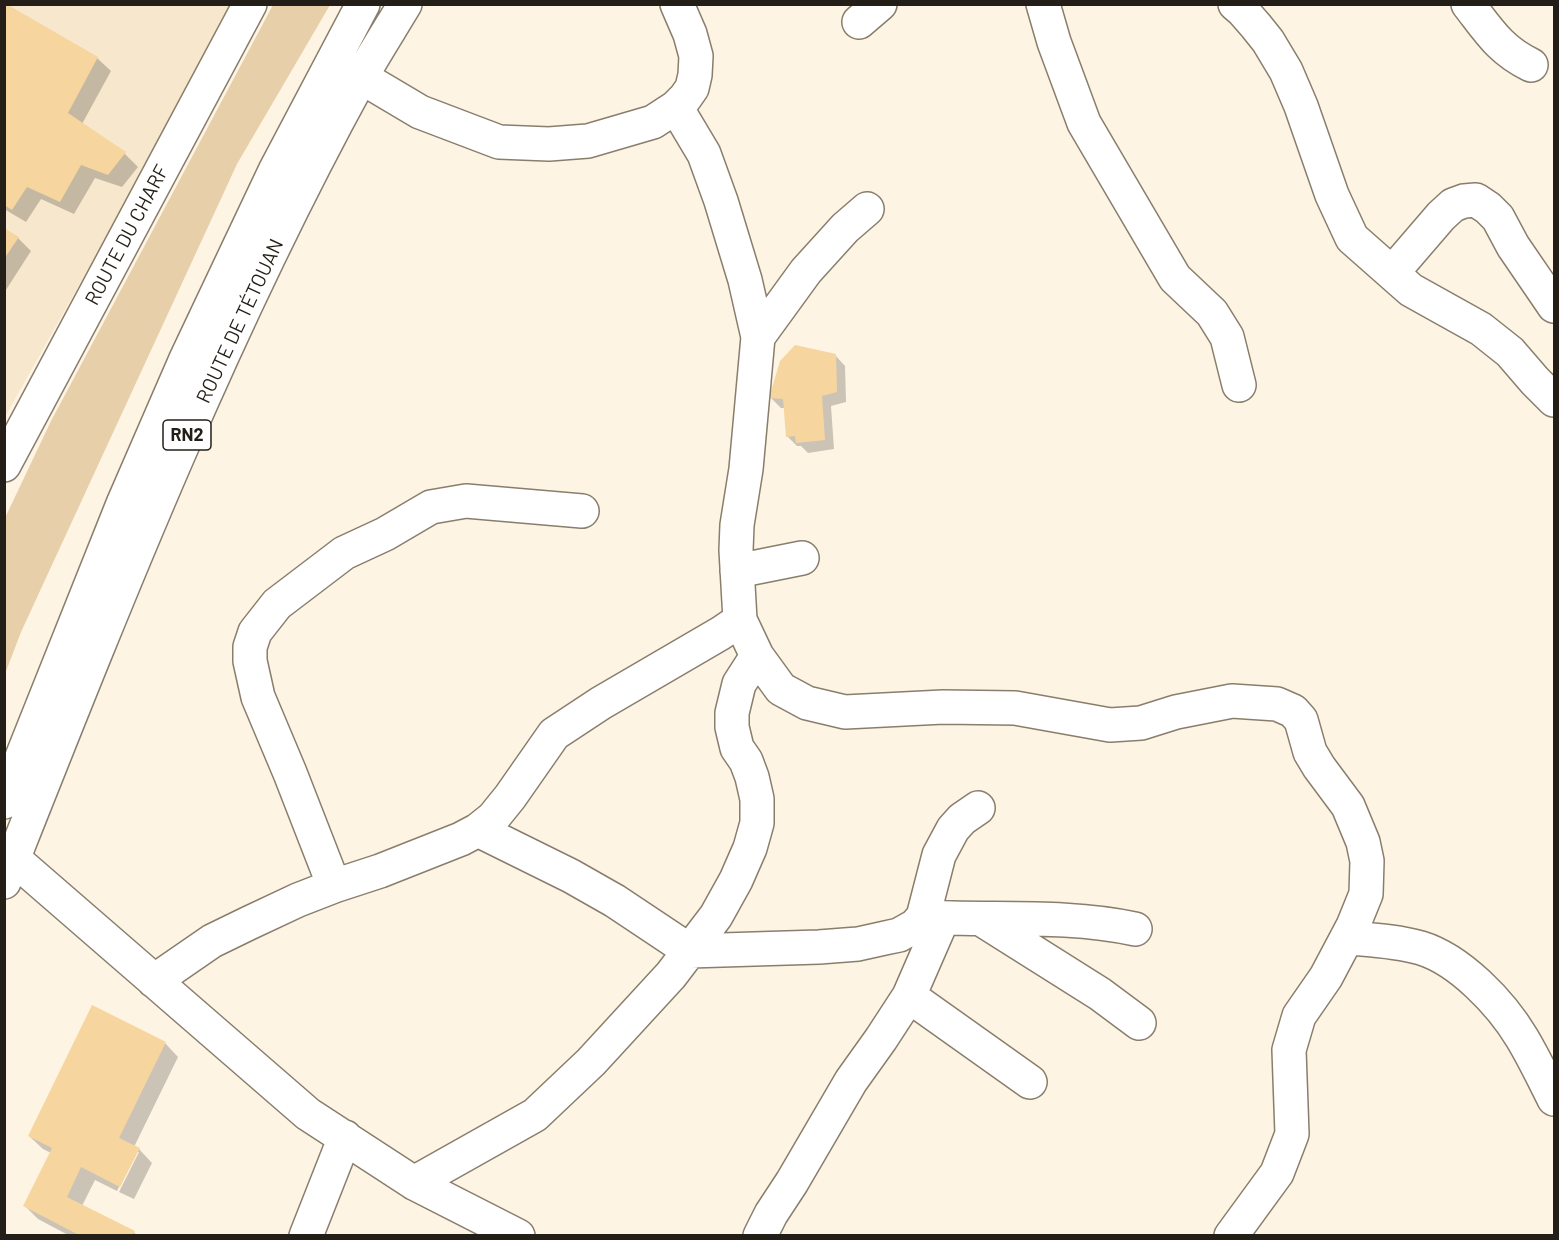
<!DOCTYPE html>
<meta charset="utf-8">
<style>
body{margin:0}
#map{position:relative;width:1559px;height:1240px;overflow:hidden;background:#fef4e4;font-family:Barlow,sans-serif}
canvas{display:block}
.frame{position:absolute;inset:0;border:6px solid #231e17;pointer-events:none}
</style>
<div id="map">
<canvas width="1559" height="1240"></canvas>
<div class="frame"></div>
</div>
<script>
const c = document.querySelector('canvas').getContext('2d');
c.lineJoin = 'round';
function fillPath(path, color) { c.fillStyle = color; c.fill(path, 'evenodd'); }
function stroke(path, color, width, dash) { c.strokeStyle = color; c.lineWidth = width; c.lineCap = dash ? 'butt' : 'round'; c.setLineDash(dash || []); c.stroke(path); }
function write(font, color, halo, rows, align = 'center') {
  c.font = font + ' Barlow,sans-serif'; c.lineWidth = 4.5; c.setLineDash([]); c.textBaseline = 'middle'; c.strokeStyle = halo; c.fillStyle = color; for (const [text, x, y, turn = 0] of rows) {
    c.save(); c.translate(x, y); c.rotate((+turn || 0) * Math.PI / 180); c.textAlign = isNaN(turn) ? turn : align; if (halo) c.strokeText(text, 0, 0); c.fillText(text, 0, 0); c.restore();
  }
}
fillPath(new Path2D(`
 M5 5H236L5 417Z`), '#f7e7cc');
fillPath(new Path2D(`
 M273 5H330L237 164 21 632 5 674V518L51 421Z`), '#e6cfa9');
fillPath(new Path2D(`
 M4 4 97 58 111 71 82 124 125 154 138 167 122 187 95 178 74 214 41 199 26 222 4 209Z
 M4 230 18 238 31 251 4 293Z
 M835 355 845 366 846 402 831 406 834 449 808 453 801 446H797L787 436 785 408H781L771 398Z
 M165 1043 178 1057 134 1147 139 1149 152 1163 134 1199 119 1192 139 1152H136L117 1191 95 1180 82 1206 134 1232 137 1236H70L38 1219 25 1206 51 1153 43 1149 29 1136Z`), '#0003');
fillPath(new Path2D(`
 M4 5H8L98 57 68 113 126 152 108 175 81 165 60 202 27 187 12 210 4 205Z
 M4 228 19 237 4 259Z
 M795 345 836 354 837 392 822 396 825 440 796 443 795 436 786 437 783 399 769 398 780 361Z
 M92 1005 166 1042 119 1138 140 1148 120 1187 81 1167 67 1197 135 1231 132 1236H81L23 1206 52 1148 28 1136Z`), '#f6d59e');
const minor = new Path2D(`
 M1043 4 1054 42 1084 123 1175 278 1212 313 1227 337 1239 385
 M1235 4 1242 10 1256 26 1268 41 1286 71 1301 106 1332 195 1352 238 1411 290 1481 329 1510 352 1535 381 1554 400
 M1468 4C1489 31 1500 50 1531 65
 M859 22 880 4
 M361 77 420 112 499 142 549 144 588 141 653 122 676 107 685 98 692 88 695 75 696 56 690 34 677 4
 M676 107 704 154 721 201 745 280 758 337
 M1392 273 1441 216 1453 205 1464 201 1476 200 1488 208 1498 218 1513 246 1554 306
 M4 465 250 4
 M737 571 802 558
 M740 620 736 550 737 525 746 469 758 337 806 271 845 228 867 209
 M478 830 571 876 615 901 690 951 819 947 858 944 885 938 899 935 915 926 923 917 939 855 953 829 962 819 978 808
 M14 859 308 1114 414 1183 518 1236
 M334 886 290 773 258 697 250 661V647L255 632 277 604 344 553 385 534 431 507 466 501 582 511
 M923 917C993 921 1066 914 1135 929
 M981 919 1100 994 1139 1023
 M1348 938C1372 940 1397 941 1421 948 1460 960 1501 1003 1522 1038 1534 1058 1544 1079 1554 1099
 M154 981 212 941 249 923 298 900 334 886 380 871 461 839 478 830 493 818 510 797 554 734 601 703 721 633 740 620 757 656 781 689 807 703 845 712 943 707 1015 708 1110 725 1141 723 1176 712 1232 701 1277 704 1293 711 1301 720 1310 752 1319 767 1348 806 1363 842 1367 861 1366 894 1353 926 1326 977 1299 1016 1289 1050 1292 1134 1277 1173 1231 1236
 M909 996 1030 1082
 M414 1183 535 1115 591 1062 671 975 716 916 736 880 750 848 757 823V799L752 777 746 761 737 748 732 727V713L739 684 757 656
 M306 1236 345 1137
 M760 1236 771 1214 792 1182 851 1081 881 1039 909 996 943 918`);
const highway = new Path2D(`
 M4 802 123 504 186 359 275 171 363 4
 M4 882C112 610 219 336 360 79 374 54 390 29 405 4`);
stroke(minor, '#897e6c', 36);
stroke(highway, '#897e6c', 36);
stroke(minor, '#fff', 33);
stroke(highway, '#fff', 33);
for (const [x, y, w] of [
 [187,435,48]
]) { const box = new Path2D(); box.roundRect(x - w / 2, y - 15, w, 30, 4.5); c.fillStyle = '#fff'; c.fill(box); stroke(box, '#231e17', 1.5); }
write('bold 18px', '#231e17', null, [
 ["RN2",187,435]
]);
write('20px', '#231e17', '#fff', [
 ["ROUTE DU CHARF",127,235,-62],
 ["ROUTE DE TÉTOUAN",240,321,-65]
]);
</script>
